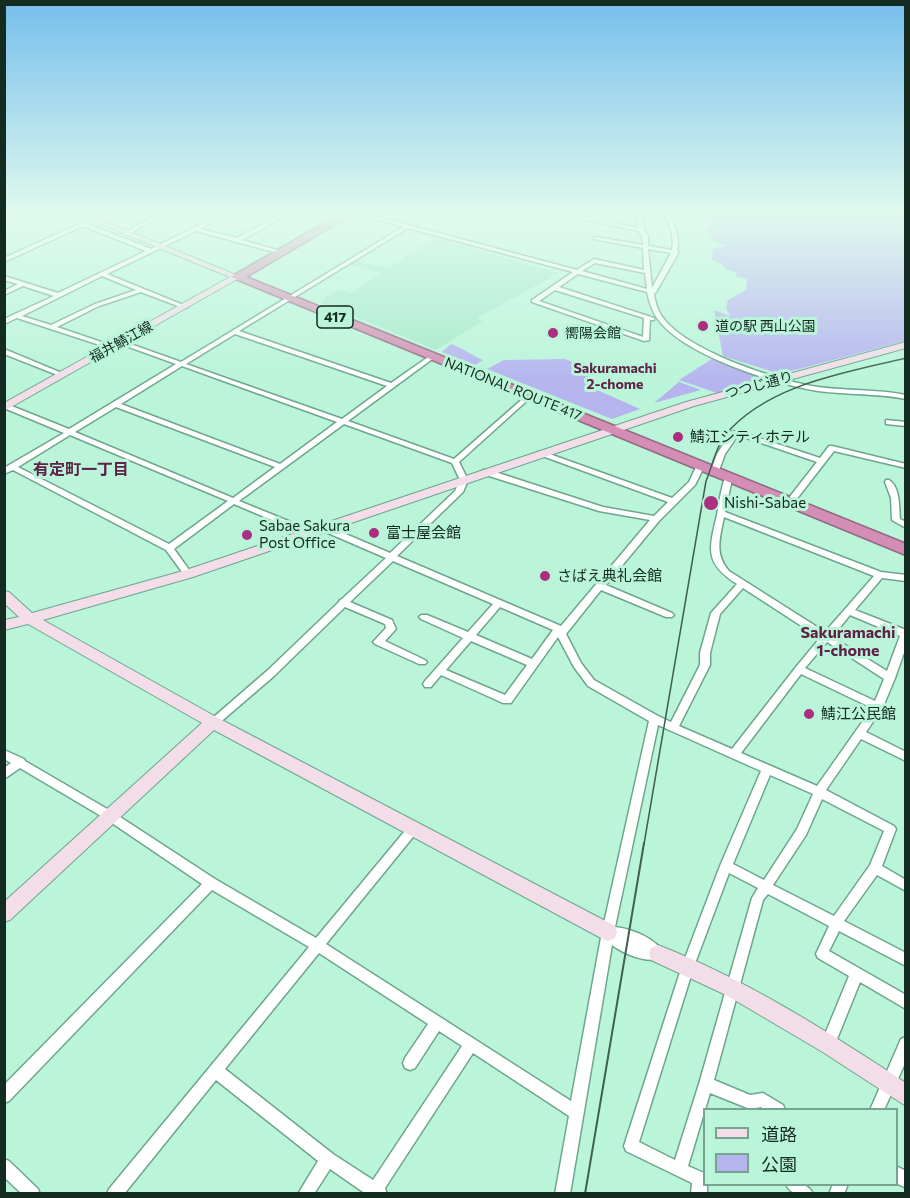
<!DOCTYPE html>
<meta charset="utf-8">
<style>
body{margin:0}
#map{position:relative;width:910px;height:1198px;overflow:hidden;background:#baf5da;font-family:Commissioner,"Noto Sans JP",sans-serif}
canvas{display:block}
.frame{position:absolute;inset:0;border:6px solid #132b21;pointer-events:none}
.legend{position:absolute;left:703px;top:1108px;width:195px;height:78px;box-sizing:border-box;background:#baf5da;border:2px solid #77a490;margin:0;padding:8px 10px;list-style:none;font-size:18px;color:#132b21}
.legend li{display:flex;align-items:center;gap:12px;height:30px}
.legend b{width:30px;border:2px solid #77a490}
</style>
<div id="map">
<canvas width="910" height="1198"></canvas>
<div class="frame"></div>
<ul class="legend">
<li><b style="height:8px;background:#f2dde9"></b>道路</li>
<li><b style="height:16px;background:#b5b4ef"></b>公園</li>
</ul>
</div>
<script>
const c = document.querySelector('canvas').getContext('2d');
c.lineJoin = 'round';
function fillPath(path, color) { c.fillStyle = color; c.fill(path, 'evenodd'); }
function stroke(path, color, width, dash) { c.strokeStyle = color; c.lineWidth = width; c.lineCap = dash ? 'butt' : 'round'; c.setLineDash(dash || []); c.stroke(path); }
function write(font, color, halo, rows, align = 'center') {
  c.font = font + ' Commissioner,"Noto Sans JP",sans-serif'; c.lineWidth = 6; c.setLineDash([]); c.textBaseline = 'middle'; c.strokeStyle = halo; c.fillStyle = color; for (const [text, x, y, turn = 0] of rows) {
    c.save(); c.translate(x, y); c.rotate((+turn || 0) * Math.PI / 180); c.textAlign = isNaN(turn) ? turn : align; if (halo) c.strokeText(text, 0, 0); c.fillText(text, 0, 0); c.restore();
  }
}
fillPath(new Path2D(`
 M435 238 559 273 477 318 483 321 436 350 320 302 338 289 352 293 381 273 350 265 356 261 388 268Z`), '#a6e9cc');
fillPath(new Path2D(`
 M709 214H905V341L780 374 723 356 714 310 730 316 726 308 728 300 746 290 747 279 736 277V272L726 270 722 264 712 260 713 249 724 246 712 240 705 230 709 225 701 218Z
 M451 344C463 348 471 355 483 360L475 365 442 352Z
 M715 357 760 375 762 380 717 393 679 380Z
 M565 359 582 366 595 389 640 409 612 419 487 369 504 360Z
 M679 382 701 390 654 403Z`), '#b5b4ef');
const street = new Path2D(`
 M19 214H28L4 222V219Z
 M157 214H164L129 234 124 233Z
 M221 214H228L200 229 237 238 282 214H289L242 240 284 252 281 254 196 231 107 274 188 307 183 308 141 292 99 306 57 327 113 346V348H109L17 318 4 324V319L54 296 23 286 4 295V291L18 284 4 280V276L58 293 146 251 83 226 4 262V258L83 222 151 249ZM102 276 136 290 95 304 51 325 22 316Z
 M358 214H367L577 270 594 259 644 270 643 248 593 239 596 237 643 245 642 236 639 231 560 214H572L638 228 637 214H642L644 230 648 236V246L672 250C675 236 670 226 664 214H669C675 226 680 237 677 251L679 252 656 292 654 294C655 301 657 309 661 315 683 350 778 381 818 387 847 391 877 389 906 395V399C877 393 847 395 818 391 775 384 682 355 657 318 652 311 649 301 647 292L578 274 559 287 654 318V320H650L649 340 644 341 532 302V300L573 272 408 228 239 331 391 383 431 355H435V357L348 421 454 459 527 395H531V397L459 462 468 480 463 492 397 556 561 626 650 520 599 511 483 474 482 472 483 470H489L603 507 654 516 668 502 537 454 538 452H544L672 498 689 482 697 465H703L704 467 695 485 659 521 606 585 672 613 674 615 672 617H666L601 590 566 634 581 663 594 680 658 716 671 722 700 665V653L711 613 737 584C704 563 709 549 717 515 719 502 721 489 725 477H728L732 479 725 512 881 572 906 575V581L882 578 855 610 906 630V647L895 678 883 707 866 732 906 752V761L861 739 826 790 894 826 896 829 882 866 906 880V891L877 875 844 921 906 953V966L839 931 829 951 906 995V1009L860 982 833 1049 828 1051 823 1049 821 1044 849 976 818 958 816 954 829 926 768 894 763 900 714 1080 750 1095 763 1093 783 1105 785 1110H765L761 1107 750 1109 710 1093 688 1166 704 1173V1184H707V1194H691L692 1183 626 1151 624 1146 682 966 720 866 761 771 658 725 615 927C632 929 656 938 664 954L662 958C647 964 624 954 612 945L570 1194H555L569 1116 473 1053 385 1188 387 1194H366L330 1169 314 1194H298L318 1161 216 1080 124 1194H107L109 1189 309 947 212 890 9 1101 4 1103V1085L202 884 106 819 20 768 4 779V768L11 763 4 759V750L24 759 25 761 114 813 215 879 316 938 409 826 413 824 417 826 419 829 417 832 326 944 571 1101 602 932 649 721 588 686 574 667 558 637 511 703H503L441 675 431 687H425L423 684 425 681 463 638 421 619 419 617 421 615H427L468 632 493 604 393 561 350 602 392 620 396 629 385 641 425 660 427 662 425 664H419L375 644 373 642 386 628 385 624 345 607 274 676 217 725 213 726 209 725 208 722 268 670 339 602 340 600 342 599 386 558 321 530 320 528 321 526H327L390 553 455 491 460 480 452 463 344 424 239 501 313 531 314 533 313 535H307L234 504 174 549 192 574 188 577 185 576 166 550 13 470 4 474V468L64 433 4 408V403L69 429 176 364 118 343V341H122L181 362 403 227ZM648 249 671 253 652 288ZM595 263 645 273 647 289 582 271ZM555 290 644 318 643 337 539 301ZM235 334 387 386 342 419 186 364ZM182 366 337 422 280 464 121 404ZM116 407 275 467 233 498 75 432ZM70 435 228 501 169 544 18 467ZM724 517 874 576 825 632 729 571C714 554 720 537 724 517ZM743 588 820 638 796 667 732 749 679 726 710 665V653L720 614ZM500 607 553 630 532 659 476 635ZM850 615 900 636 887 671 832 637ZM471 641 527 665 505 695 446 670ZM827 642 884 679 875 701 805 668ZM801 674 872 708 817 786 741 753ZM770 775 813 794 797 829 764 880 733 864ZM822 799 884 831 870 865 834 916 773 885 806 835ZM729 873 758 888 752 898 699 1084 675 1160 639 1142 694 966ZM319 953 428 1024 405 1058 403 1063 405 1068 410 1070 415 1068 439 1031 462 1046 373 1180 333 1154 225 1069Z
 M460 214H466L467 215 464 217Z
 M4 349 64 374 65 375 64 376H60L4 354Z
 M886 420 906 422V426L886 424Z
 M738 431 820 458 829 446H832L906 464V468L834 451 792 505H789L785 503 817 462 738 435 725 454 718 473 717 475H711L710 473 717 454 731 432Z
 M886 480H889C900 487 899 506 900 519L906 522V528L892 520 891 498 885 482Z
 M906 1037V1061L884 1110H870L901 1039Z
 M4 1159 9 1161 38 1189 40 1194H22L4 1177Z
 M896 1166 906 1171V1188L896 1183Z
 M786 1184C797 1184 808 1182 813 1194 802 1194 791 1196 786 1184Z
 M833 1184H848L844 1194H829Z`);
const secondary = new Path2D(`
 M76 214H87L241 277 4 411V403L230 277Z
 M906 342V348L694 406 193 577 43 620 218 718 615 926 617 932 615 938 608 941 601 938 214 730 10 920 4 922V902L202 723 28 624 4 630V620L19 617 4 603V591L9 592 32 613 183 571 686 402Z
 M658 945C747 980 827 1031 906 1083V1106L821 1051 726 995 651 960 649 954 651 948Z`);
const highway = new Path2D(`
 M340 214H353L246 277 906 544V555L231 277Z`);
stroke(street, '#6da58d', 3);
stroke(secondary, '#6da58d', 2);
stroke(highway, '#906b81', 3);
fillPath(street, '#fff');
fillPath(secondary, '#f2dde9');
fillPath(highway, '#d48eb5');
stroke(new Path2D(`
 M644 844 706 481C712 467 716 446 726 434 769 384 845 373 906 358`), '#406152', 1.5);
stroke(new Path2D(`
 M585 1194 644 843`), '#406152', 2);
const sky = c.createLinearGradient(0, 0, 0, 382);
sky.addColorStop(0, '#75beec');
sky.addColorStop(0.56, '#e0faee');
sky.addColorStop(1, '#e0faee00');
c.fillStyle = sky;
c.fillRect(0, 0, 910, 382);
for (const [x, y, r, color] of [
 [703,326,6,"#ab2e7f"],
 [553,333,6,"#ab2e7f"],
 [678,437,6,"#ab2e7f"],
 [711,503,8,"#ab2e7f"],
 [374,533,6,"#ab2e7f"],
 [247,535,6,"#ab2e7f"],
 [545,576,6,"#ab2e7f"],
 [809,714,6,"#ab2e7f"]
]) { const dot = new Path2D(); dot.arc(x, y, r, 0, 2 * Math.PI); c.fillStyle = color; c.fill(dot); stroke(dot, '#baf5da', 2); }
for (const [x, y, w] of [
 [335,317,36]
]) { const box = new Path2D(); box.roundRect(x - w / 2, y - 11, w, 22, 4.5); c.fillStyle = '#baf5da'; c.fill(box); stroke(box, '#132b21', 1.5); }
write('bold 14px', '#132b21', null, [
 ["417",335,317]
]);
write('14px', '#132b21', '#baf5da', [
 ["道の駅 西山公園",715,326],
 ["嚮陽会館",565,333]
], 'left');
write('14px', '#132b21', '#baf5da', [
 ["福井鯖江線",121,342,-29],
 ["つつじ通り",759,385,-15],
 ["NATIONAL ROUTE 417",513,389,22]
]);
write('bold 14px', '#5e2247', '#baf5da', [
 ["Sakuramachi",615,368],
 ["2-chome",615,384]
]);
write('15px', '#132b21', '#baf5da', [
 ["鯖江シティホテル",690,437],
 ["Nishi-Sabae",724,503],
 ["Sabae Sakura",259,526],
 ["Post Office",259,543],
 ["富士屋会館",386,533],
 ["さばえ典礼会館",557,576],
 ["鯖江公民館",821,714]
], 'left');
write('bold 16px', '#5e2247', '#baf5da', [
 ["有定町一丁目",81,470],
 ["Sakuramachi",848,633],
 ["1-chome",848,651]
]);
</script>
